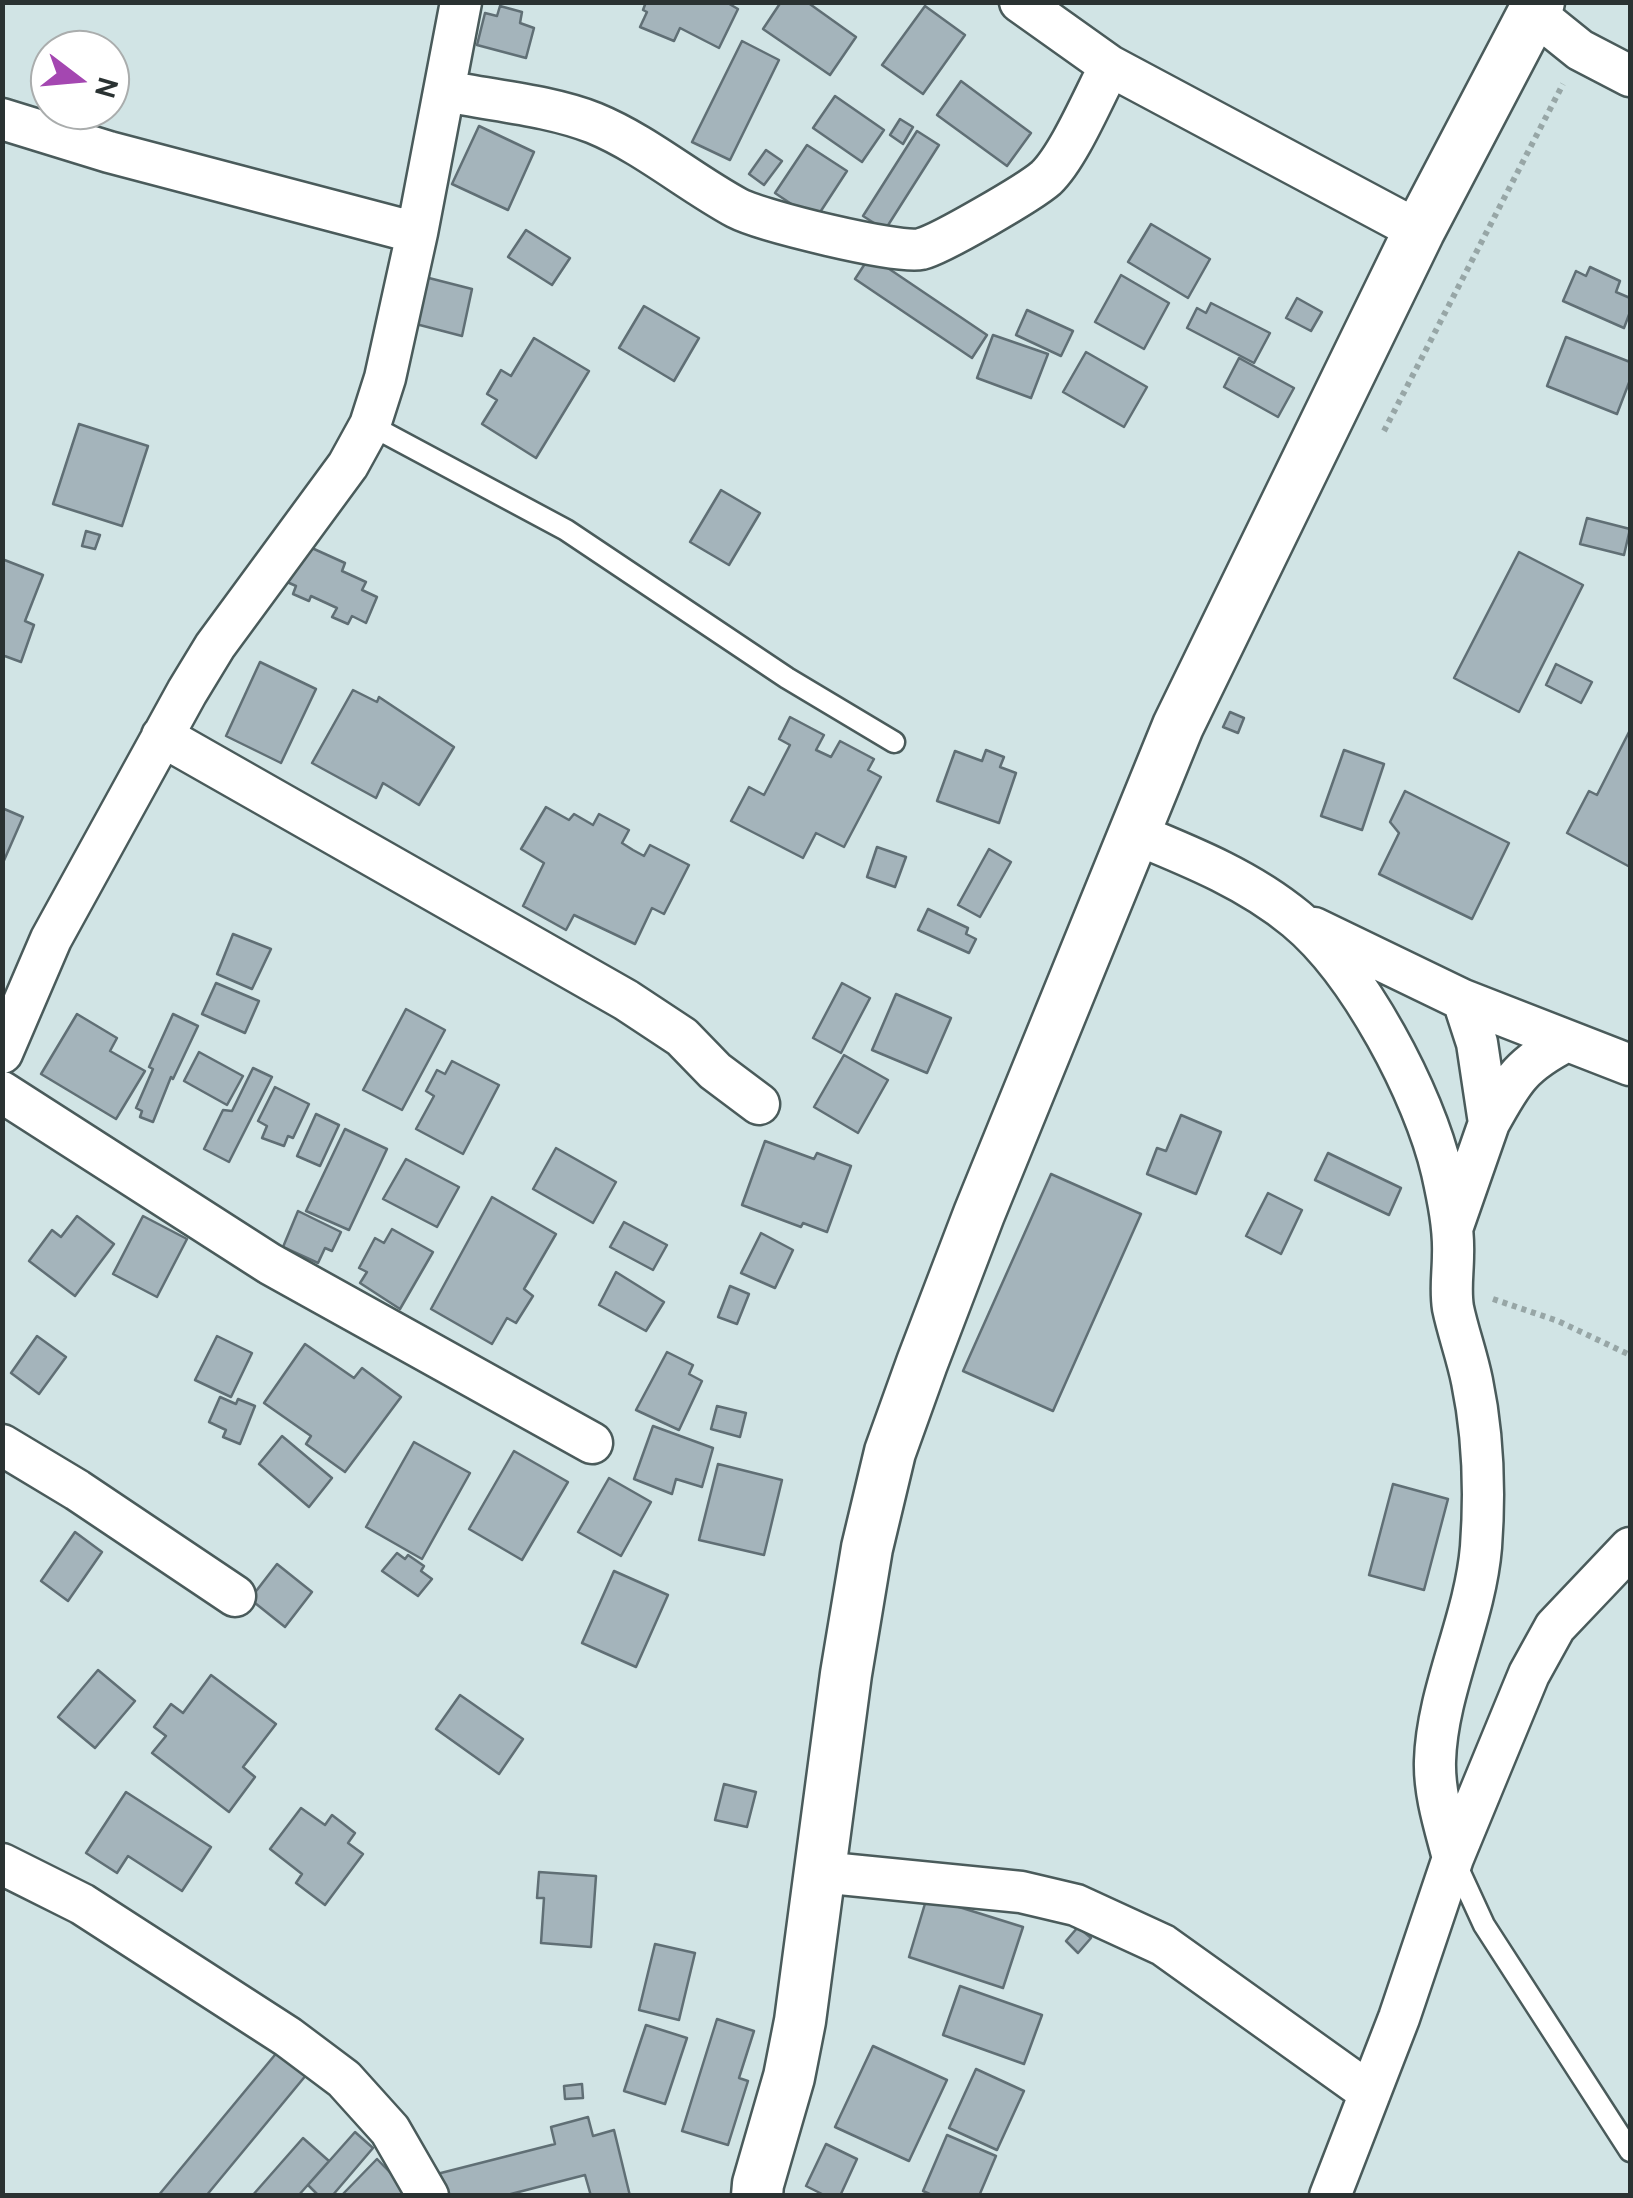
<!DOCTYPE html>
<style>
body{margin:0}
#map{position:relative;width:1633px;height:2198px;overflow:hidden;background:#d1e4e5;font-family:Cabin,sans-serif}
canvas{display:block}
.frame{position:absolute;inset:0;border:5px solid #2a3232;pointer-events:none}
.north{position:absolute;left:30px;top:30px;width:100px;height:100px;box-sizing:border-box;background:#fff;border:2px solid #aaadad;border-radius:50%;rotate:106deg;font-size:28px;font-weight:700;line-height:40px;text-align:center;color:#2a3232}
.north::after{content:'';display:block;margin:auto;width:35px;height:45px;background:#a447b1;clip-path:polygon(50% 0,100% 100%,50% 72%,0 100%)}
</style>
<div id="map">
<canvas width="1633" height="2198"></canvas>
<div class="frame"></div>
<div class="north">N</div>
</div>
<script>
const c = document.querySelector('canvas').getContext('2d');
c.lineJoin = 'round';
function fillPath(path, color) { c.fillStyle = color; c.fill(path, 'evenodd'); }
function stroke(path, color, width, dash) { c.strokeStyle = color; c.lineWidth = width; c.lineCap = dash ? 'butt' : 'round'; c.setLineDash(dash || []); c.stroke(path); }
const building = new Path2D(`
 M646 2H726L738 9 719 48 680 28 674 41 640 27 647 12 643 10Z
 M781 2H807L856 37 830 75 763 29Z
 M500 6 522 12 520 23 534 28 526 58 477 45 485 13 497 16Z
 M925 6 965 35 923 94 882 65Z
 M742 41 779 60 730 160 692 142Z
 M961 81 1031 133 1007 166 937 115Z
 M835 96 884 130 862 162 813 128Z
 M900 119 913 127 903 144 890 135Z
 M479 126 534 152 508 210 452 184Z
 M917 131 939 145 885 230 863 216Z
 M807 145 847 171 815 220 775 193Z
 M766 150 782 161 764 185 749 174Z
 M1151 224 1210 259 1188 298 1128 262Z
 M526 230 570 258 552 285 508 257Z
 M870 256 987 335 972 358 855 279Z
 M1590 267 1620 281 1616 292 1630 298V312L1624 328 1563 301 1576 271 1586 276Z
 M1121 275 1169 303 1144 349 1095 322Z
 M425 277 472 289 462 336 412 323Z
 M1297 298 1322 312 1311 331 1286 318Z
 M1211 303 1270 333 1254 363 1187 328 1197 308 1206 313Z
 M644 306 699 338 674 381 619 348Z
 M1027 310 1073 331 1061 356 1016 335Z
 M993 335 1048 354 1031 398 977 378Z
 M1566 337 1630 362V380L1617 414 1547 386Z
 M534 338 589 371 536 458 482 424 497 400 487 394 501 370 511 376Z
 M1086 352 1147 387 1124 427 1063 392Z
 M1239 358 1294 388 1278 417 1224 387Z
 M79 424 148 446 122 526 53 504Z
 M721 490 760 513 729 565 690 542Z
 M1587 518 1630 529 1624 555 1580 544Z
 M86 531 100 535 95 549 82 546Z
 M303 544 345 563 342 571 366 582 362 590 377 597 366 623 352 616 348 624 332 617 337 608 311 596 309 601 293 594 296 586 287 582Z
 M1519 552 1583 585 1519 712 1454 678Z
 M2 559 43 575 25 621 34 625 21 662 2 655Z
 M260 662 316 689 281 763 226 736Z
 M1556 664 1592 682 1581 703 1546 685Z
 M353 690 377 702 379 697 454 747 419 805 383 783 376 798 312 763Z
 M1230 712 1244 718 1238 733 1223 727Z
 M790 717 824 735 816 750 831 757 840 741 874 759 868 770 881 777 844 847 816 833 803 858 731 821 749 787 764 795 790 745 779 739Z
 M1630 730V867L1567 833 1589 791 1597 795Z
 M986 750 1004 757 1000 767 1016 773 999 823 937 801 955 751 982 761Z
 M1344 750 1384 764 1362 830 1321 816Z
 M1405 791 1509 843 1472 919 1379 874 1399 833 1390 822Z
 M546 807 569 820 574 814 593 825 599 814 629 830 622 843 633 850 644 856 650 845 689 865 664 914 652 908 635 944 574 915 566 930 523 906 544 863 521 849Z
 M2 808 23 817 2 865Z
 M877 847 906 857 895 887 867 877Z
 M989 849 1011 862 980 917 958 905Z
 M928 909 968 928 966 934 976 939 969 953 918 930Z
 M233 934 271 949 252 989 217 974Z
 M216 983 259 1001 245 1033 202 1014Z
 M842 983 870 998 841 1053 813 1038Z
 M896 994 951 1018 927 1073 872 1050Z
 M406 1009 445 1030 402 1110 363 1090Z
 M77 1014 117 1038 110 1051 145 1071 116 1119 41 1074Z
 M173 1014 198 1026 173 1079 171 1077 153 1122 140 1117 142 1111 136 1108 153 1069 149 1067Z
 M199 1052 243 1076 227 1105 184 1081Z
 M844 1055 888 1080 858 1133 814 1107Z
 M452 1061 499 1085 463 1154 416 1129 434 1096 426 1091 437 1070 445 1074Z
 M253 1068 272 1077 229 1162 204 1149 223 1110 232 1111Z
 M275 1087 309 1104 293 1138 288 1136 284 1146 262 1138 267 1126 258 1121Z
 M316 1114 339 1125 320 1166 297 1156Z
 M1181 1115 1221 1132 1196 1194 1147 1174 1157 1148 1166 1151Z
 M345 1129 387 1149 349 1230 306 1211Z
 M765 1141 814 1159 817 1153 851 1166 827 1232 803 1223 801 1227 742 1205Z
 M556 1148 616 1182 593 1223 533 1189Z
 M1328 1153 1401 1188 1389 1215 1315 1180Z
 M406 1159 459 1187 437 1227 383 1199Z
 M1051 1174 1141 1214 1053 1411 963 1371Z
 M1268 1193 1302 1210 1281 1254 1246 1236Z
 M492 1197 556 1234 524 1289 533 1296 516 1323 507 1318 492 1344 431 1309Z
 M298 1211 341 1232 332 1251 325 1248 318 1263 283 1247Z
 M77 1216 114 1244 75 1296 29 1261 52 1230 61 1237Z
 M143 1216 187 1239 157 1297 113 1274Z
 M624 1222 667 1245 653 1270 610 1247Z
 M392 1229 433 1252 400 1309 360 1283 367 1272 359 1268 375 1238 384 1243Z
 M761 1233 793 1250 775 1288 741 1273Z
 M616 1272 664 1302 646 1331 599 1305Z
 M730 1286 749 1294 737 1324 718 1317Z
 M37 1336 66 1357 39 1394 11 1373Z
 M217 1336 252 1353 231 1397 195 1380Z
 M305 1344 354 1378 362 1368 401 1397 345 1472 306 1444 311 1436 264 1403Z
 M667 1352 693 1365 689 1374 702 1381 679 1430 636 1410Z
 M220 1397 236 1404 238 1399 255 1406 240 1444 223 1437 226 1430 209 1422Z
 M717 1406 746 1413 740 1437 711 1429Z
 M653 1426 713 1448 702 1487 676 1479 672 1494 634 1479Z
 M282 1436 332 1478 309 1507 259 1464Z
 M414 1442 470 1473 422 1559 366 1527Z
 M514 1451 568 1482 522 1560 469 1529Z
 M718 1464 782 1480 764 1555 699 1540Z
 M609 1478 651 1502 621 1556 578 1532Z
 M1393 1484 1448 1499 1424 1590 1369 1575Z
 M75 1532 102 1552 68 1601 41 1581Z
 M397 1553 405 1559 408 1555 424 1566 421 1571 432 1579 418 1596 382 1571Z
 M277 1564 312 1592 285 1627 250 1599Z
 M614 1571 668 1595 636 1667 582 1643Z
 M98 1670 135 1701 95 1748 58 1717Z
 M211 1675 276 1724 243 1767 255 1777 229 1812 152 1753 166 1736 154 1727 171 1704 183 1713Z
 M460 1695 523 1739 499 1774 436 1729Z
 M724 1784 756 1792 747 1827 715 1820Z
 M126 1792 211 1847 182 1891 128 1856 117 1873 86 1853Z
 M301 1808 325 1825 332 1815 355 1833 348 1843 363 1854 325 1905 296 1883 302 1874 270 1849Z
 M539 1872 596 1876 591 1947 541 1943 544 1898H537Z
 M927 1897 1023 1927 1003 1988 909 1957Z
 M1078 1927 1091 1938 1078 1953 1066 1941Z
 M655 1944 695 1953 679 2020 639 2010Z
 M960 1986 1042 2015 1024 2064 943 2035Z
 M717 2019 754 2031 739 2078 748 2081 728 2145 682 2131Z
 M646 2025 687 2038 665 2104 624 2091Z
 M873 2046 947 2080 909 2161 835 2127Z
 M279 2050 307 2074 206 2196H158Z
 M976 2069 1024 2091 997 2150 949 2128Z
 M582 2084 583 2098 565 2099 564 2086Z
 M588 2117 593 2136 614 2130 630 2196H591L585 2175 503 2196H442L429 2176 555 2144 551 2127Z
 M355 2132 373 2148 332 2196H319L308 2185Z
 M947 2135 996 2156 979 2196H934L923 2191Z
 M303 2138 329 2161 298 2196H252Z
 M826 2144 857 2159 840 2196H826L806 2186Z
 M377 2159 413 2196H341Z`);
fillPath(building, '#a4b4bb');
stroke(building, '#606f75', 2.5);
const service = new Path2D(`
 M370 425 566 530 787 678 894 742
 M1455 1862 1484 1925 1630 2151`);
const minor = new Path2D(`
 M1020 2 1110 66 1419 231
 M1534 13 1580 50 1630 76
 M446 91C494 101 548 105 594 123 645 144 689 182 737 208 762 221 896 254 921 249 941 244 1030 192 1046 178 1069 156 1094 96 1110 66
 M2 119 109 152 417 233
 M162 736 626 1000 682 1037 715 1071 759 1104
 M1136 834C1192 857 1249 880 1296 919 1359 971 1424 1094 1442 1172 1448 1199 1454 1228 1453 1255 1453 1273 1450 1289 1453 1308 1458 1332 1467 1356 1472 1381 1483 1434 1485 1493 1481 1547 1475 1620 1437 1690 1435 1761 1434 1794 1445 1827 1453 1858
 M1314 928 1463 1000 1630 1065
 M2 1053 51 939 187 692 215 646 348 465 370 425 385 378 417 233 461 2
 M2 1092 270 1264 592 1443
 M1489 1123C1513 1079 1522 1064 1567 1041
 M1453 1226 1489 1123 1477 1043 1463 1000
 M2 1445 77 1490 235 1596
 M2 1864 82 1904 288 2037 344 2079 390 2130 428 2196
 M820 1872 1021 1892 1076 1905 1163 1945 1370 2093
 M1330 2196 1399 2018 1453 1858 1529 1674 1555 1627 1630 1548`);
const tertiary = new Path2D(`
 M757 2196 758 2184 789 2077 800 2021 846 1674 867 1548 890 1452 922 1363 979 1214 1178 726 1419 231 1539 2`);
stroke(service, '#4a5b5b', 25);
stroke(minor, '#4a5b5b', 45);
stroke(tertiary, '#4a5b5b', 55);
stroke(new Path2D(`
 M1384 431 1563 84
 M1493 1299 1558 1321 1630 1355`), '#97a6a6', 6, [5, 5]);
stroke(service, '#fff', 20);
stroke(minor, '#fff', 40);
stroke(tertiary, '#fff', 50);
</script>
